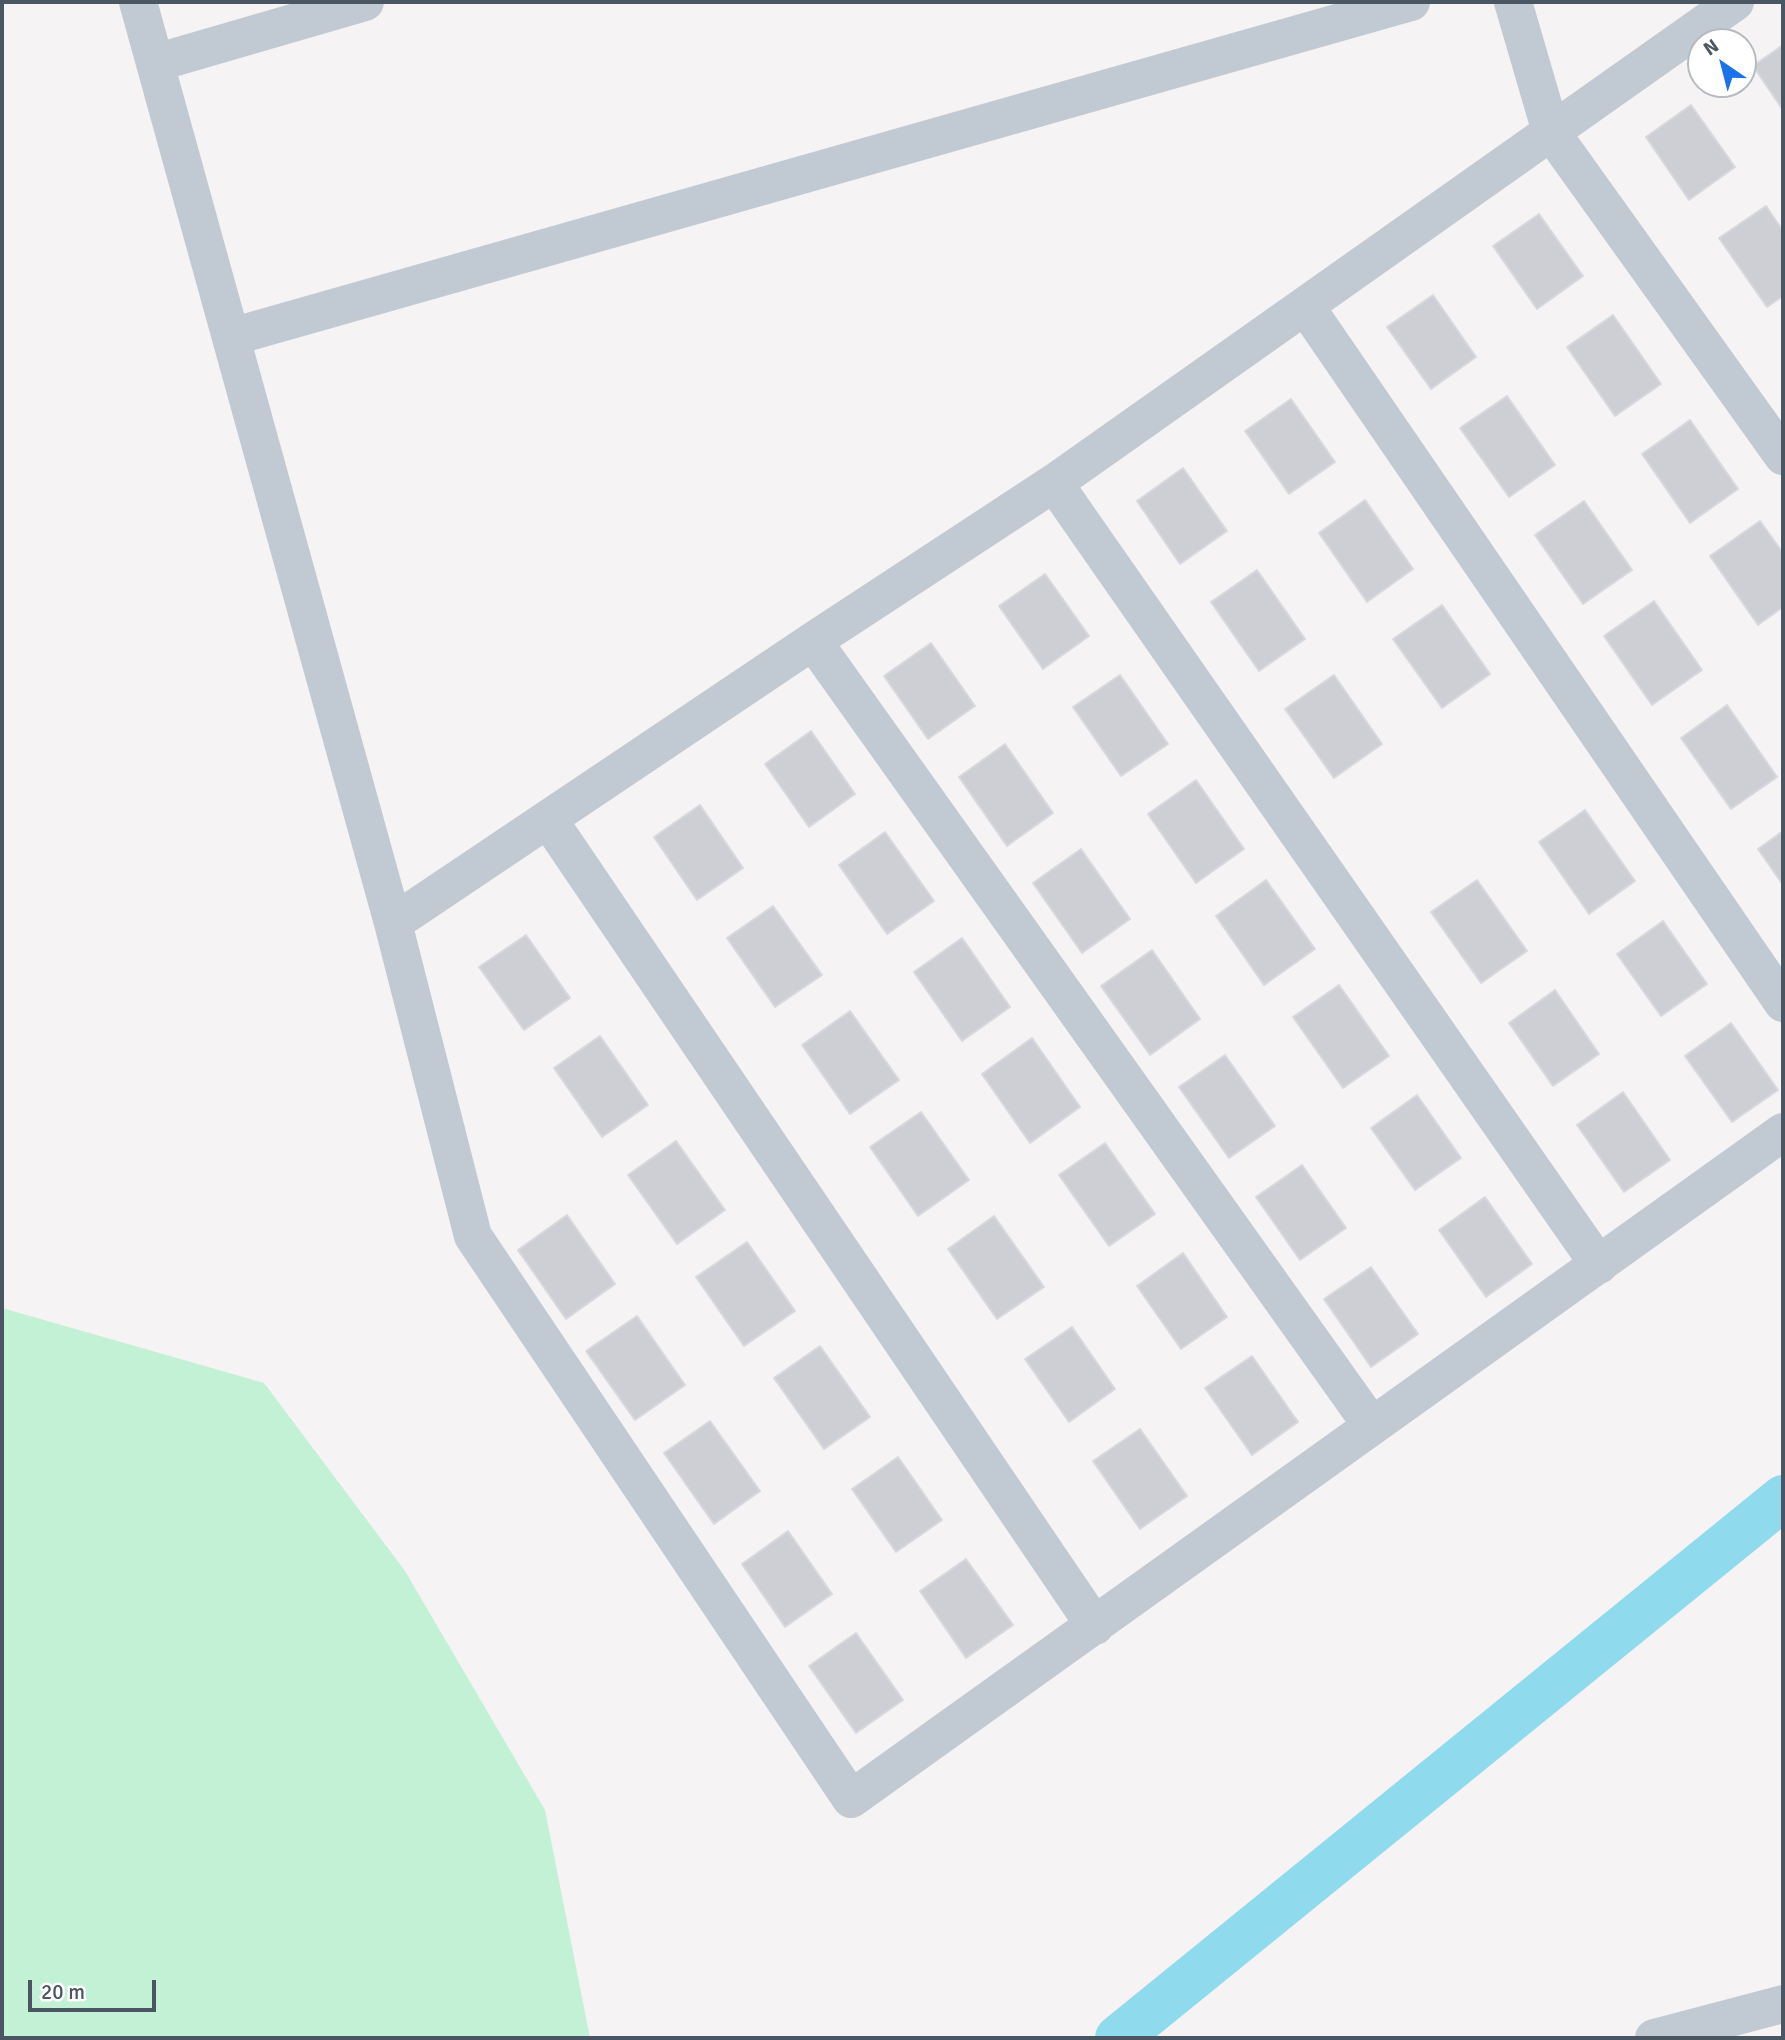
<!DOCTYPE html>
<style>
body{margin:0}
#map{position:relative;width:1785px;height:2040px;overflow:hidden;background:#f5f3f3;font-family:Signika,sans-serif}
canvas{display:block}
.frame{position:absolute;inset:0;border:4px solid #4a5661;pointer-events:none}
.north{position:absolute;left:1687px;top:28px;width:70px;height:70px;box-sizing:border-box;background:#fff;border:2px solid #b7bbc0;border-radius:50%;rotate:325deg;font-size:19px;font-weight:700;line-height:28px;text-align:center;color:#4a5661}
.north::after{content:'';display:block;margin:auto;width:24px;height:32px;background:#1a73e8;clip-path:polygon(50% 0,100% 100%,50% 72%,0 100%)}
.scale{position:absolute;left:28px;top:1980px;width:128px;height:32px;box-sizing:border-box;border:4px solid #4a5661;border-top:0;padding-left:9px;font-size:21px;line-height:24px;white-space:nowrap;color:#4a5661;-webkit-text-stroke:5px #fff;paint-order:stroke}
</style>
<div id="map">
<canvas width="1785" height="2040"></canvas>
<div class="frame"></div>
<div class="north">N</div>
<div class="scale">20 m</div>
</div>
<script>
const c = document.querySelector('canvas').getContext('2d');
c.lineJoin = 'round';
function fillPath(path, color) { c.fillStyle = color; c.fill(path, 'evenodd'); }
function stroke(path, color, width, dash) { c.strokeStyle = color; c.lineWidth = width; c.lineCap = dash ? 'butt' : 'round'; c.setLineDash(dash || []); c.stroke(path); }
fillPath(new Path2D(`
 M2 1308 264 1383 405 1571 545 1810 590 2038H2Z`), '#c3f1d5');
stroke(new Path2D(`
 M1118 2038 1783 1498`), '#90daee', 46);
const building = new Path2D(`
 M1783 45V110L1753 66Z
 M1691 105 1735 167 1689 200 1646 137Z
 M1766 206 1783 231V296L1767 307 1719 238Z
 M1539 214 1583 276 1537 309 1493 246Z
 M1433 295 1476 357 1431 389 1387 327Z
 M1613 315 1661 384 1615 416 1567 347Z
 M1507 396 1555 465 1509 497 1460 428Z
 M1291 399 1335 462 1289 494 1245 431Z
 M1690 420 1738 489 1690 523 1642 454Z
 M1183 468 1227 531 1180 564 1137 501Z
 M1365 500 1413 569 1367 602 1319 533Z
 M1584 501 1632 570 1583 604 1535 535Z
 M1760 521 1783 553V607L1758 625 1710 556Z
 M1257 570 1305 639 1259 671 1211 602Z
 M1045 574 1089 636 1043 669 999 606Z
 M1654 601 1702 670 1652 705 1604 636Z
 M1442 605 1490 674 1442 708 1393 639Z
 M931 643 975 706 928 739 884 676Z
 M1120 675 1168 744 1121 776 1073 707Z
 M1334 675 1382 744 1334 778 1285 709Z
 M1727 705 1777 777 1731 809 1681 738Z
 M811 731 855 794 809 827 765 764Z
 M1005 744 1053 813 1007 846 959 777Z
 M1196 780 1244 849 1196 883 1148 814Z
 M700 805 743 868 697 900 654 837Z
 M1585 810 1635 881 1589 914 1539 842Z
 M1783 831V885L1758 849Z
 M885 832 934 901 887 934 839 865Z
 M1081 849 1130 919 1082 953 1033 883Z
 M1266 880 1315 949 1264 985 1216 916Z
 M1477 880 1527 951 1481 983 1431 912Z
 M773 906 822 975 775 1007 727 938Z
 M1663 921 1707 984 1661 1016 1617 954Z
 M526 935 570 998 524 1030 479 967Z
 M962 938 1010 1007 962 1041 914 972Z
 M1152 950 1200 1019 1150 1055 1101 986Z
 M1339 985 1389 1056 1343 1088 1293 1017Z
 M1555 990 1599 1054 1553 1086 1509 1023Z
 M850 1011 899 1080 850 1114 802 1045Z
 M1731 1023 1778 1090 1732 1122 1685 1056Z
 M600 1036 648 1105 602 1137 554 1068Z
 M1032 1038 1080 1107 1030 1143 982 1074Z
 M1225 1055 1275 1126 1229 1158 1179 1087Z
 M1623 1092 1670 1160 1624 1192 1577 1125Z
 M1417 1095 1461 1158 1415 1190 1371 1128Z
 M921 1112 969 1180 918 1216 870 1147Z
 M676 1141 725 1210 677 1244 628 1175Z
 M1105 1143 1155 1214 1109 1246 1059 1175Z
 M1302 1165 1346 1228 1300 1260 1256 1197Z
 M1485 1197 1532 1264 1486 1297 1439 1230Z
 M567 1215 615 1284 566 1319 518 1250Z
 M994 1216 1044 1287 997 1319 948 1249Z
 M747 1242 795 1311 744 1346 696 1277Z
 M1183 1253 1227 1317 1181 1349 1137 1286Z
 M1371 1267 1418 1334 1371 1367 1324 1299Z
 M637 1316 685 1385 635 1420 586 1351Z
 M1072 1327 1115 1389 1069 1422 1025 1359Z
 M820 1346 870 1417 824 1449 774 1378Z
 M1252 1356 1298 1422 1252 1455 1205 1388Z
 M710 1421 760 1491 714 1524 664 1453Z
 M1140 1429 1187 1496 1140 1529 1093 1461Z
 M898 1457 942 1520 896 1552 852 1489Z
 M788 1531 832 1594 785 1627 742 1564Z
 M966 1559 1013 1625 966 1658 920 1591Z
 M856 1633 903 1700 856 1733 809 1666Z`);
fillPath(building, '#cdcfd5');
stroke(building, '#d7d9de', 2);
stroke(new Path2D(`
 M138 2 393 923 473 1236 851 1799 1783 1132
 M1513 2 1551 132 1783 456
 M155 63 365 2
 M1306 307 1783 1003
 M231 337 1411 2
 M1054 483 1599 1265
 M813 641 1372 1426
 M548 819 1095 1626
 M393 923 813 641 1054 483 1735 2
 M1654 2038 1783 2004`), '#c1cad2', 38);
</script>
